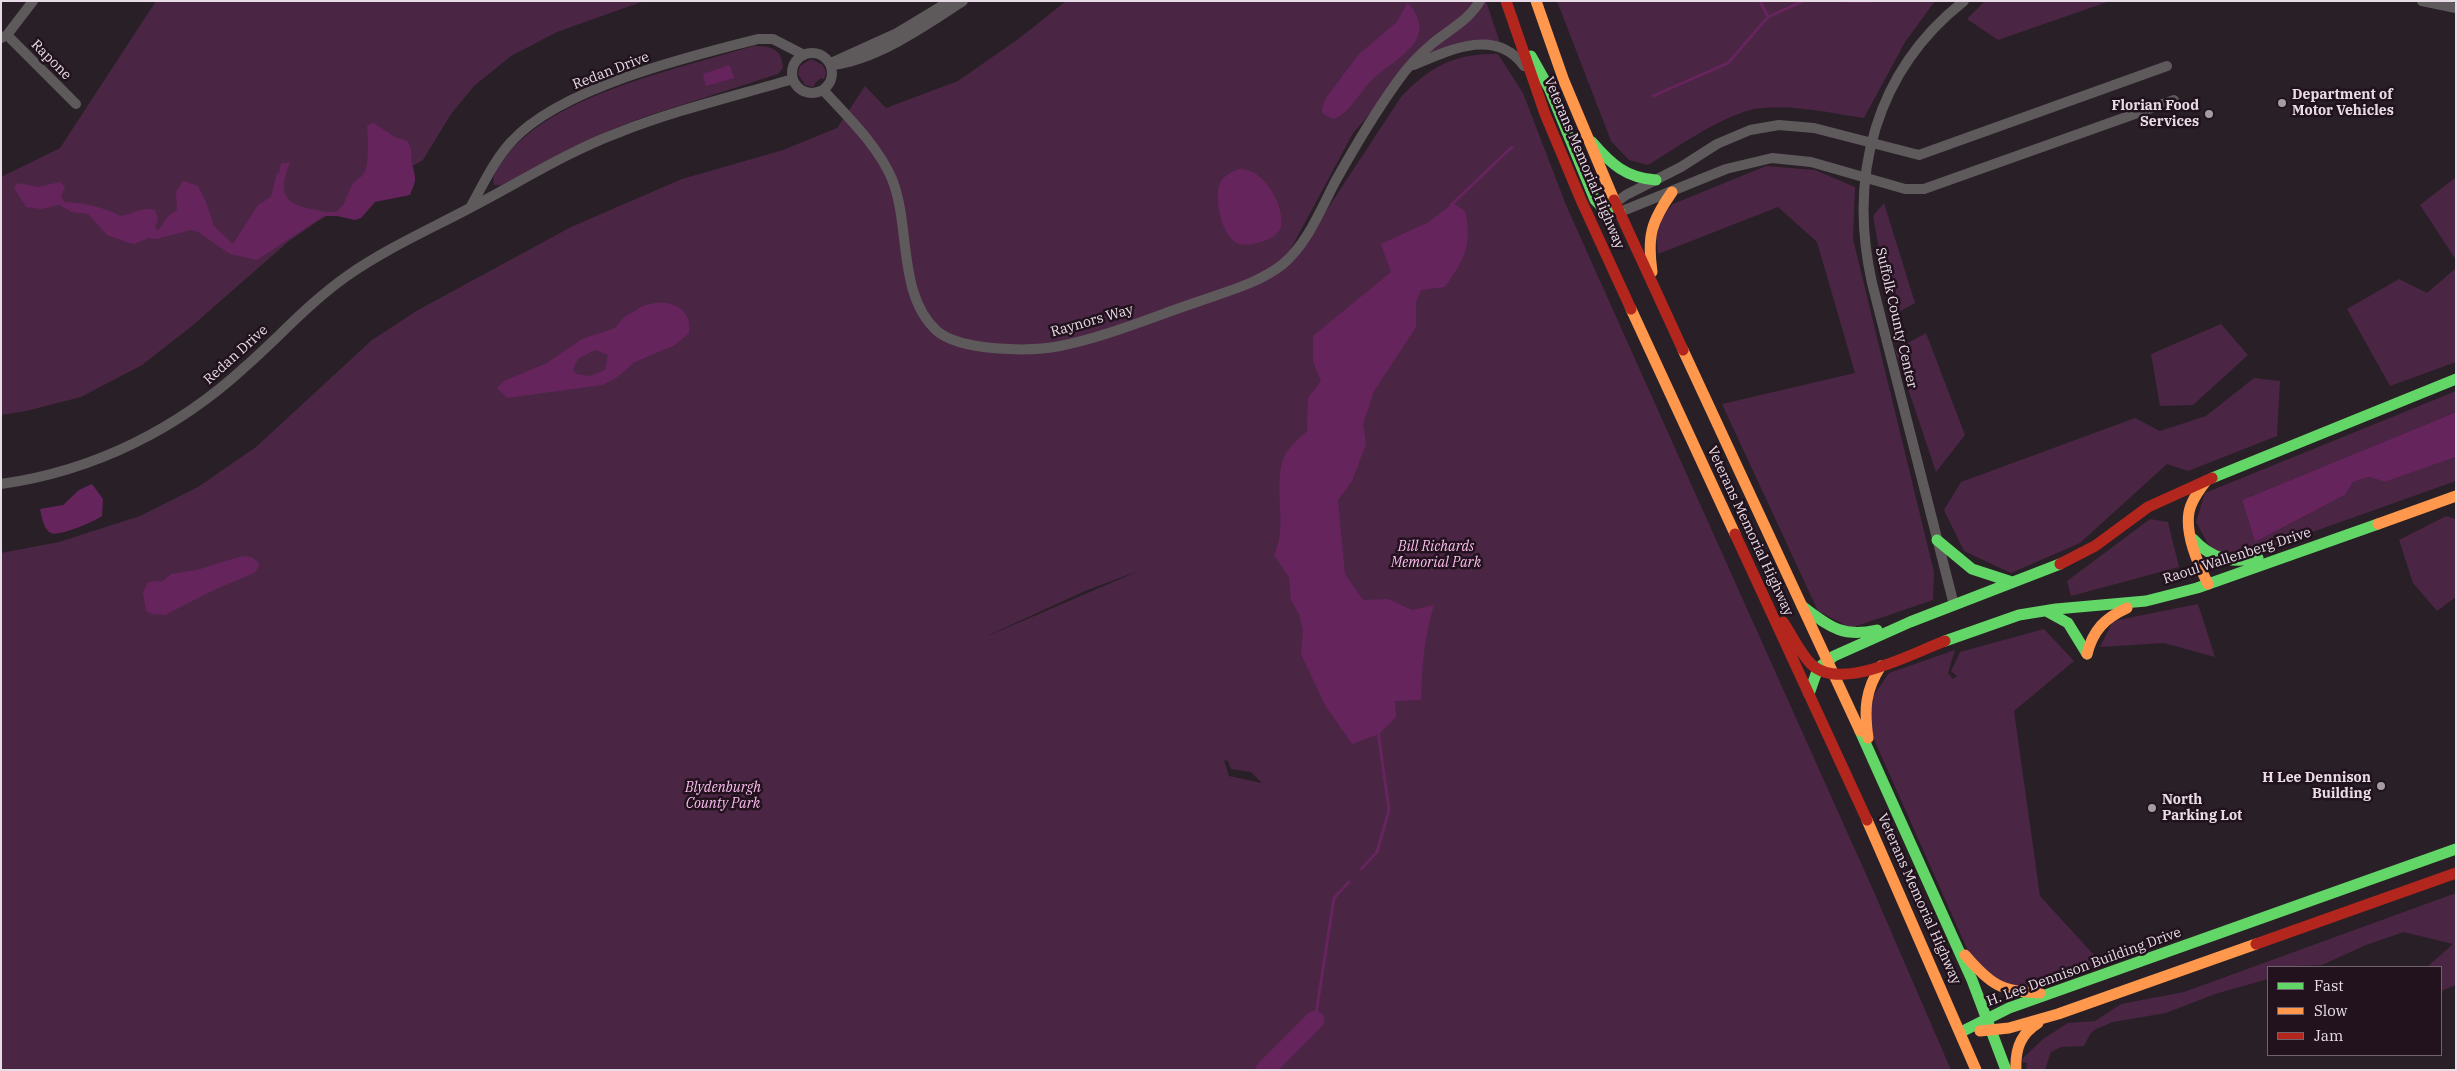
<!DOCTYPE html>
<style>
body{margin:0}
#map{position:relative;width:2457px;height:1071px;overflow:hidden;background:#282026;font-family:"IBM Plex Serif",serif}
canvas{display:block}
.frame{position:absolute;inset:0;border:2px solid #e8dde6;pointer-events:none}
.legend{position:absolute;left:2267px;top:966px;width:175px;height:90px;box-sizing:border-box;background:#21121e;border:1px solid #71636e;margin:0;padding:6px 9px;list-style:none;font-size:15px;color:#e8dde6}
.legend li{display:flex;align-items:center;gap:10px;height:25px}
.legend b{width:25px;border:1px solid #71636e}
</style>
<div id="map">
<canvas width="2457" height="1071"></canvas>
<div class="frame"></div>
<ul class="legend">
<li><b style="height:6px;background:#63d668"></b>Fast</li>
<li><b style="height:6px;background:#ff974d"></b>Slow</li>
<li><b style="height:6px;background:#b3261e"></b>Jam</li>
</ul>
</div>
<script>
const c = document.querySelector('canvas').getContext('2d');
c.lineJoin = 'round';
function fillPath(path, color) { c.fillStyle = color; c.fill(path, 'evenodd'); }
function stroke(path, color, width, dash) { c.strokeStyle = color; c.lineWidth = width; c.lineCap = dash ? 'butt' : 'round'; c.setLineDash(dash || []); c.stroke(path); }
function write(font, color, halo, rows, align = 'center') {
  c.font = font + ' "IBM Plex Serif",serif'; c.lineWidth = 5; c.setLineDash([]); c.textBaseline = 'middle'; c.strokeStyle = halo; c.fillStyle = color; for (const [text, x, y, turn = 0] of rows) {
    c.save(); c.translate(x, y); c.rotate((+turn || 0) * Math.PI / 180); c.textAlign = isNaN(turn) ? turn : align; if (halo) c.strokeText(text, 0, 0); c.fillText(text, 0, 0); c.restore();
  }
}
fillPath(new Path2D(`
 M156 1H644L557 32 511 56 474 86 451 114 423 160 318 221 289 241 192 326 142 365 81 397 26 411 1 415V177L60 148Z
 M1066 1H1474L1472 8 1431 44 1353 133 1279 271 1301 249 1401 97C1430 66 1456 53 1498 54L1523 93 1566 205 1874 892 1951 1070H1V553L59 542 140 516 198 487 256 447 372 340 418 310 571 227 624 204 682 179 783 150 837 128 865 86 886 108 958 81 1021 37ZM1141 570 990 635H989L1085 591ZM1224 760 1228 761 1231 769 1251 772 1262 783 1229 776Z
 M1482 1H1486L1500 43 1425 56Z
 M1557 1H1935L1905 42 1864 118C1831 113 1778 101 1746 111 1711 123 1679 146 1648 165L1629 160 1611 141Z
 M1985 1H2110L1998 40 1967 19Z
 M753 46C770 46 782 48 783 68L778 74 644 117 608 131 521 176 501 185H494C491 174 499 166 505 158 552 94 679 69 753 46Z
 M811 59 823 65 826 73 824 79 821 78 815 83 814 87 805 85 798 74 800 66Z
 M1766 166 1815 170 1855 187 1853 239 1934 572 1933 600 1851 628 1818 611 1722 404 1855 373 1817 242 1778 207 1658 254 1655 225 1673 204Z
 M2456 177V260L2420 205Z
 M1884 203 1915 303 1891 316 1873 216Z
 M2456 268V362L2390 386 2347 309 2399 279 2427 293Z
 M2221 324 2248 355 2193 405 2160 406 2151 354Z
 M1926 333 1965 435 1936 472 1895 350Z
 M2254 378 2280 381 2277 436 2188 471 2167 464 2080 543 2011 573 1964 551 1944 510 1961 482 2135 418 2160 431 2206 416Z
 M2456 391V412L2242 500 2255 542 2345 495 2353 482 2369 477 2385 482 2456 457V481L2245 556 2212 551 2196 522 2205 493Z
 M2446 516 2456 519V597L2437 611 2413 583 2399 540Z
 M2150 519 2168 522 2179 567 2071 596 2067 581Z
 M2198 604 2215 657 2164 643 2100 647 2113 621Z
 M2044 629 2074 661 2014 711 2040 896 2094 955 2096 969 2038 987 2010 989 1972 960 1868 726 1874 695 1889 673 1955 650 1948 673 1953 679 1957 676 1951 671 1960 652Z
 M2456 893V985L2441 991V967H2427L2453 944 2404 932 2366 945 2322 965 2268 967V979L2215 994 2166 1013 2113 1022 2096 1029 2090 1034 2084 1046 2061 1047 2051 1052 2045 1070H2026L2027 1063 2020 1061 2043 1039 2068 1023 2095 1021 2121 1004 2184 992Z`), '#4b2544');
fillPath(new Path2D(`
 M1407 3C1412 6 1414 10 1416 15 1432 45 1388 63 1371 81 1359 93 1349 113 1334 119L1323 114 1322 109 1326 98 1359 54 1397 22Z
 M730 65 734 78 706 86 703 74Z
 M373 123 397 138 407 141C414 152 410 153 412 164 416 180 417 178 410 195L375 202 361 218 355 220 337 216H324L257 260 230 254 198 232 191 230 156 239 149 238 134 244 129 243 107 235 88 214 72 212 59 205 41 209 26 207 14 188 18 183 38 187 60 182 65 187 61 197 65 202C83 203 105 207 120 216 133 214 142 206 155 210L158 219 155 227 158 231 168 216 177 210 176 192 183 181 198 186 206 202 214 226 233 244 258 205 271 197 277 173H279L281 163H290C277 194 284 205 317 210 322 211 330 214 336 211 346 206 347 194 352 185 355 180 359 179 363 175 370 166 368 137 367 126Z
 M1238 169C1264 167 1285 206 1281 227 1277 236 1269 240 1260 242 1253 244 1244 246 1237 243 1221 235 1214 198 1220 183 1223 176 1232 172 1238 169Z
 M1453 203 1465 211C1473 245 1464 260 1445 287L1421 290 1416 302V327L1374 391 1363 424 1366 444 1352 481 1338 500 1345 574 1363 600 1388 599 1412 610 1434 605C1424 637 1422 667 1421 700L1395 701 1396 717 1379 734 1352 744 1325 705 1301 654 1303 631 1299 614 1291 600 1289 577 1274 555C1289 524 1272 489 1284 457 1287 448 1300 438 1307 431L1308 398 1321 381 1313 361V336L1391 272 1381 244 1429 222Z
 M655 303C676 301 692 311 689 333L675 345 633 363 619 376 602 385 507 398 497 388 504 381 547 363 582 339 615 328 624 317 645 305ZM595 350 608 355 605 370 590 376 576 374 573 369 578 359Z
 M2456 412V457L2385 482 2369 477 2353 482 2345 495 2255 542 2242 500Z
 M92 484 103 499 102 516C96 521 58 537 51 533 43 529 42 517 40 509L63 505 79 490Z
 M242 556 251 557 258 562 259 567 254 573 214 590 165 615 152 614 146 611 143 592 148 582 163 581 171 574 197 570Z`), '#66245d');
stroke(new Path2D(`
 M1760 1 1768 17
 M1846 1H1872
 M1653 96 1728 63 1768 17 1803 1
 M1451 205 1512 147
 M1361 869 1377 852 1389 810 1378 731
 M1315 1020 1334 898 1349 882`), '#66245d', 3);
stroke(new Path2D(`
 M1265 1070 1315 1020`), '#66245d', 19);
stroke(new Path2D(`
 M2422 1 2456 8
 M7 35 76 104
 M1 38 7 35 33 1
 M792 73a20 20 0 1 1 40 0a20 20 0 1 1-40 0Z
 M833 62 897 33 950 1
 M831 65C875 61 927 25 963 1
 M1414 65C1449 50 1496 27 1524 66
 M824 91C848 117 878 146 892 179 911 226 897 295 937 331 960 351 1030 352 1060 346 1105 337 1150 318 1194 303 1224 292 1258 284 1283 264 1307 244 1321 209 1335 182 1354 148 1374 114 1397 82 1406 69 1420 54 1433 43 1450 29 1468 21 1480 1
 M1615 203 1626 195 1681 167 1717 144 1750 130 1779 125 1814 128 1919 155 2167 66
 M470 208C483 185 494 160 512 141 560 88 690 56 758 39H773L804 55
 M1620 212 1726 169 1772 158 1811 162 1905 189H1924L2174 100
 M1 484C94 471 178 429 246 366 280 336 310 302 347 276 384 250 426 231 466 210 517 184 566 152 620 132 676 110 735 96 793 79
 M1954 605 1872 283C1848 176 1875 71 1964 1`), '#5e5a5c', 10);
stroke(new Path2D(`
 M1531 56 1549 88 1595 200 1604 209 1620 212
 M1592 142C1611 164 1626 178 1656 180
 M2212 478 2456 379
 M2193 539C2211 559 2232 564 2258 558
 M1937 540 1972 569 2012 582
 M1802 606C1829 626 1841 638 1877 630
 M2048 612 2068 623 2087 654
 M1945 641 2019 615 2056 609 2146 601 2197 588 2378 524
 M1809 694 1816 674 1822 665 1834 656 1910 622 2060 564
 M1860 731 1972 980 2006 1070
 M1961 1032 2009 1008 2456 849`), '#63d668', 11);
stroke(new Path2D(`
 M1536 1 1564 81 1614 200
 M1652 272C1647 236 1651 222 1672 192
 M1631 309 1735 534
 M1683 350 1860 731
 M2206 481C2199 490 2191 501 2189 512 2185 535 2198 564 2208 584
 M2378 524 2456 496
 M2087 654C2093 630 2105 618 2127 608
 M1868 738C1864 710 1865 690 1881 666
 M1867 820 1976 1070
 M1965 955C1990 984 2001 992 2040 993
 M1980 1031 2009 1028 2058 1014 2256 944
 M2016 1070C2015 1050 2020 1034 2038 1023`), '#ff974d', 11);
stroke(new Path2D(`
 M1506 1 1545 114 1581 200 1631 309
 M1614 200 1683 350
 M1735 534 1867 820
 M2060 564 2095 546 2148 507 2212 478
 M1783 622C1792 635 1800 653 1811 664 1841 693 1912 653 1945 641
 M2256 944 2456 873`), '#b3261e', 11);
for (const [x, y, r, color] of [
 [2282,103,5,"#a59ba3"],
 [2209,114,5,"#a59ba3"],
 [2381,786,5,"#a59ba3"],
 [2152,808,5,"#a59ba3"]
]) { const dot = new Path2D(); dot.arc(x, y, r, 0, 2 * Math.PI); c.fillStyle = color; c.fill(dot); stroke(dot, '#21121e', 2); }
write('14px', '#e8dde6', '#21121e', [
 ["Rapone",51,60,45],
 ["Redan Drive",611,71,-21],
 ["Veterans Memorial Highway",1584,163,67],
 ["Suffolk County Center",1896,318,77],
 ["Raynors Way",1092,321,-16],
 ["Redan Drive",236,355,-42],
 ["Veterans Memorial Highway",1750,531,65],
 ["Raoul Wallenberg Drive",2237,556,-18],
 ["Veterans Memorial Highway",1919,899,66],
 ["H. Lee Dennison Building Drive",2084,967,-20]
]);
write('bold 14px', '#e8dde6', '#21121e', [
 ["Department of",2292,95],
 ["Motor Vehicles",2292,111],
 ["Florian Food",2199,106,"right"],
 ["Services",2199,122,"right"],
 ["H Lee Dennison",2371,778,"right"],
 ["Building",2371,794,"right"],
 ["North",2162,800],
 ["Parking Lot",2162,816]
], 'left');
write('italic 14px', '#fbbdee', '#21121e', [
 ["Bill Richards",1436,547],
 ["Memorial Park",1436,563],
 ["Blydenburgh",723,788],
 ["County Park",723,804]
]);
</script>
